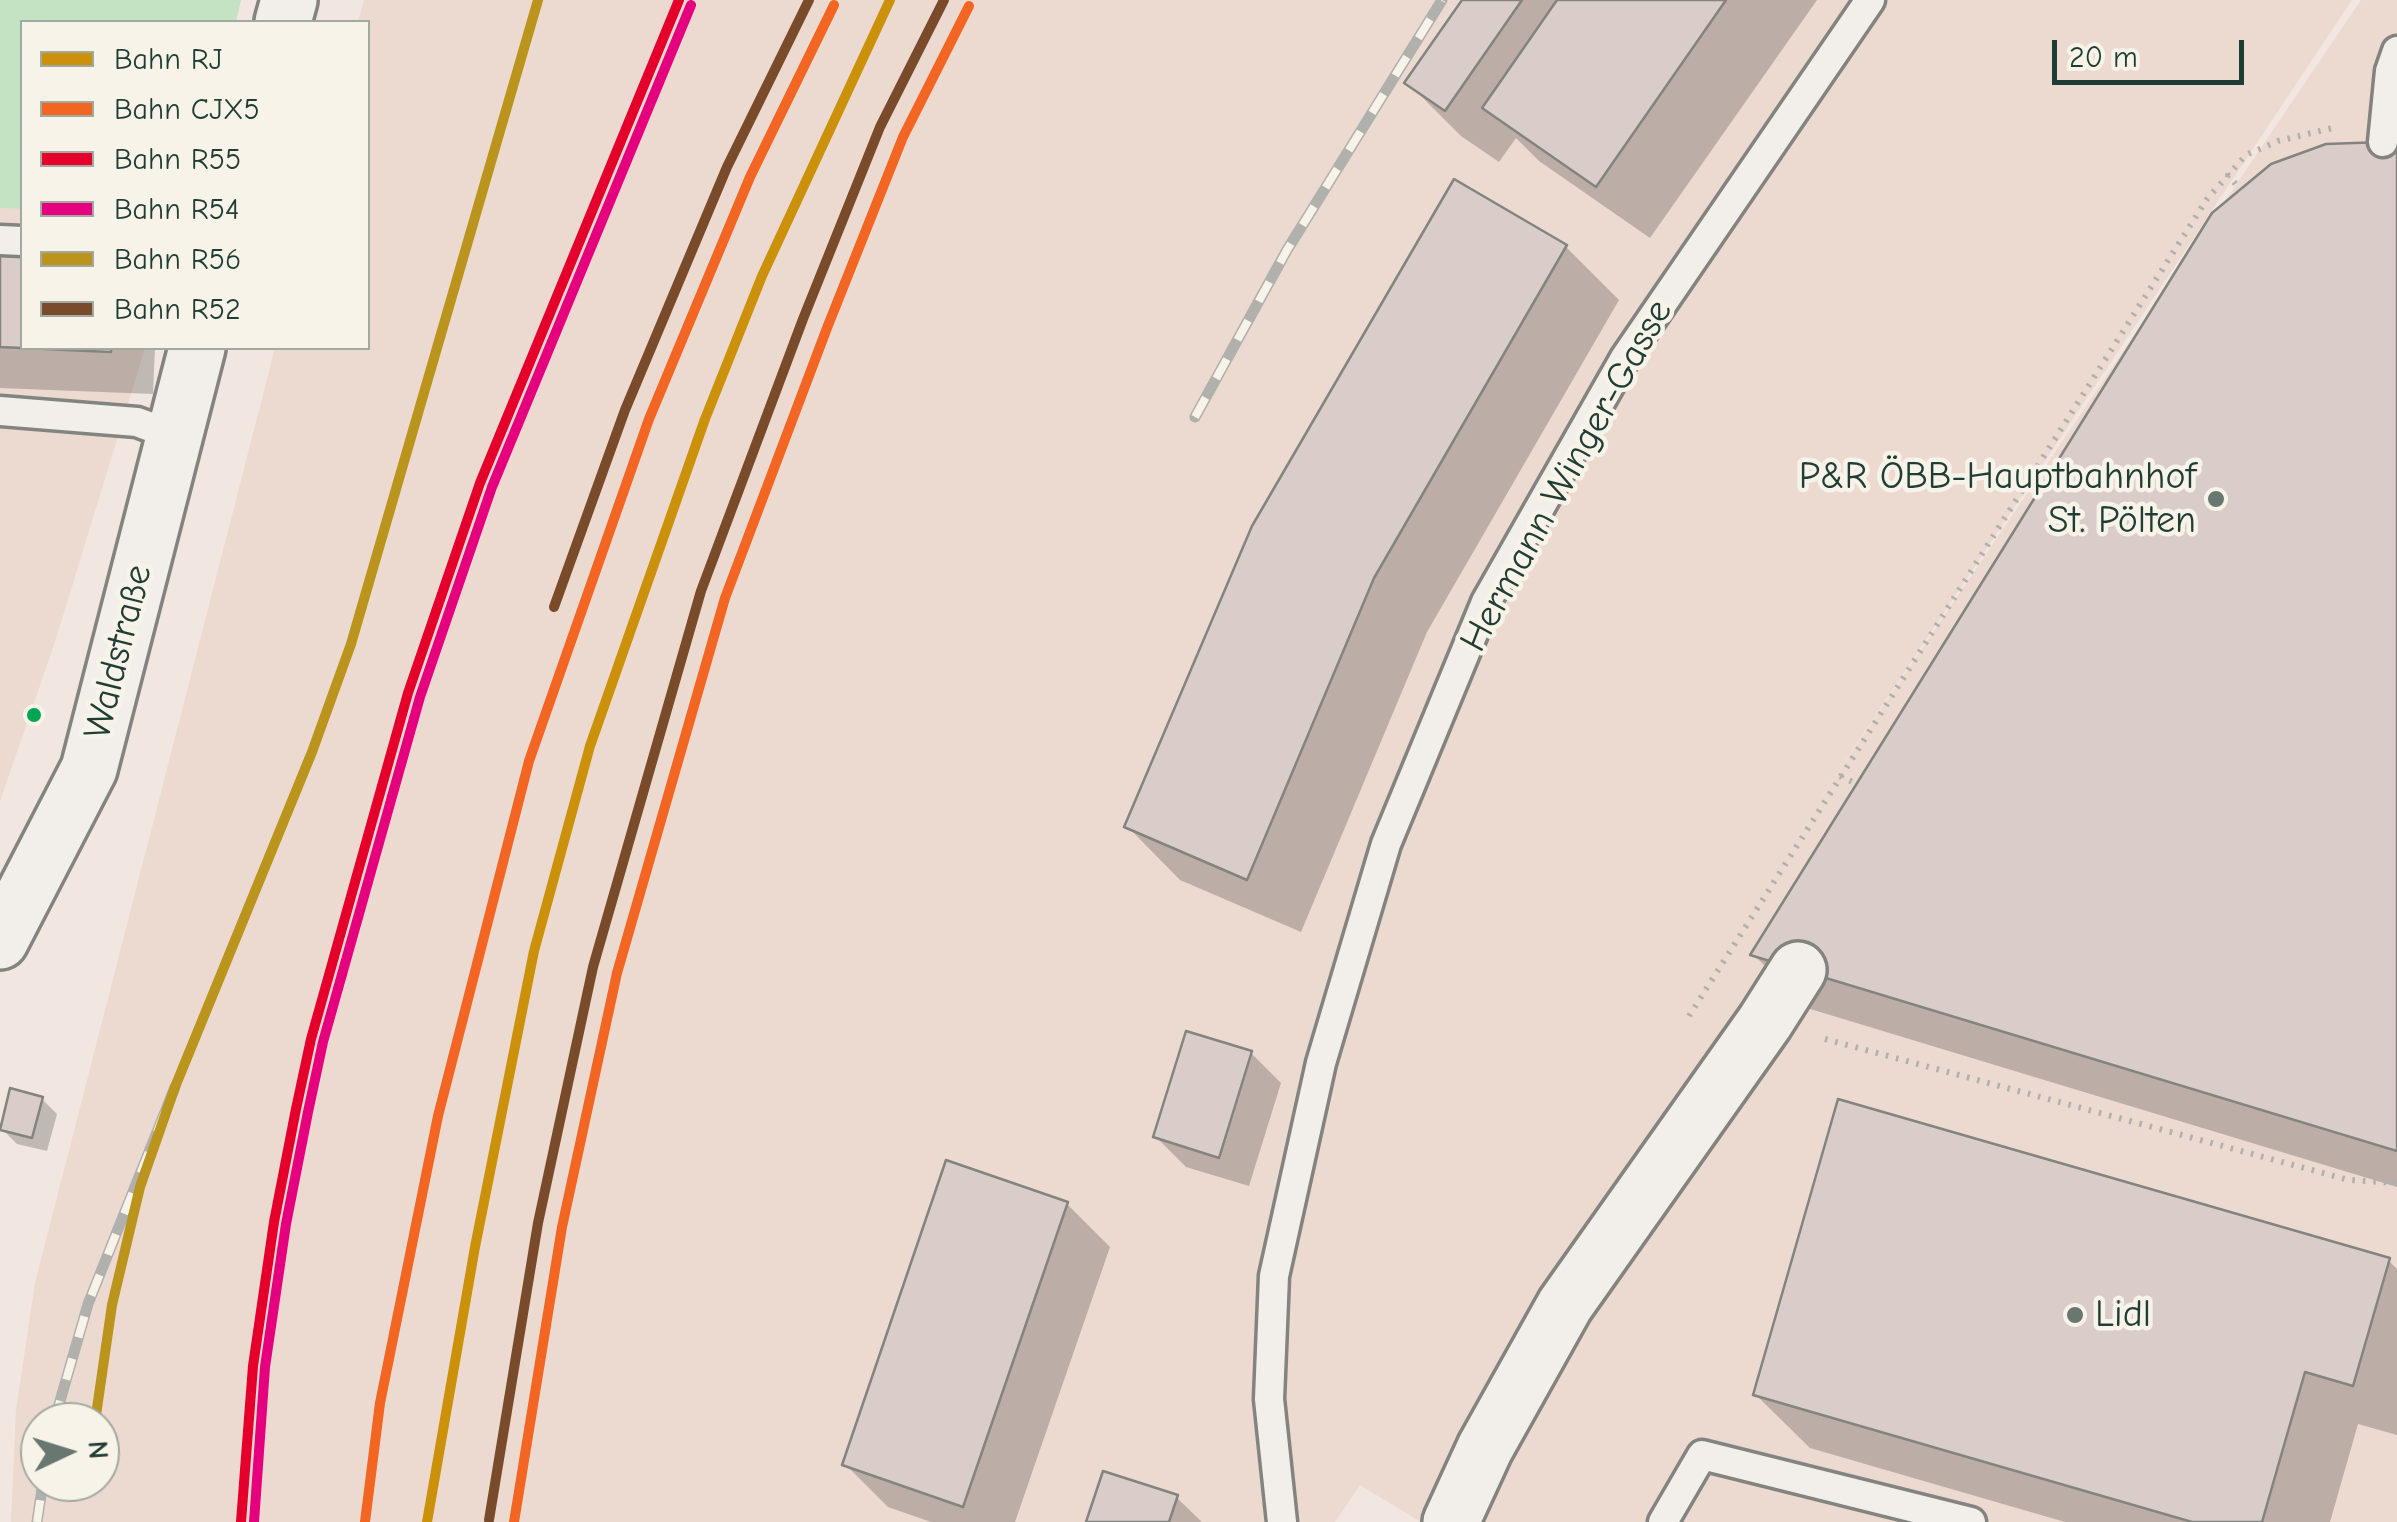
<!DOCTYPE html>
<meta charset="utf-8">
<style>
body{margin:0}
#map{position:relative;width:2397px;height:1522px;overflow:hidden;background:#f1e6e0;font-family:"Comic Neue",sans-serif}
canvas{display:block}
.legend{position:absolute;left:20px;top:20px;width:350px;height:330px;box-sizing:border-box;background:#f7f3e8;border:2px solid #a1aaa0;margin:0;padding:12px 18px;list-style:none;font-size:30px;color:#1f3d34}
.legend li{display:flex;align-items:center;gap:20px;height:50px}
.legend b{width:50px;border:2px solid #a1aaa0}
.north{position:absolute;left:20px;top:1402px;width:100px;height:100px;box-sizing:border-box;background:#f7f3e8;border:2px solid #a1aaa0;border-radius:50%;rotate:86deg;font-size:28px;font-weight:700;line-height:40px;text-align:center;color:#1f3d34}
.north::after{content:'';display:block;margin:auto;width:35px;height:45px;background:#687870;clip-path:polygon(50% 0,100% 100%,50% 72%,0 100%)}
.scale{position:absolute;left:2052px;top:40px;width:192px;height:45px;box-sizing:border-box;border:5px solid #1f3d34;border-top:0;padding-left:12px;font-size:30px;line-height:35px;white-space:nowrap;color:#1f3d34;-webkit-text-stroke:8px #f7f3e8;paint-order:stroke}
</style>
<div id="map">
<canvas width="2397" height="1522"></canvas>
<ul class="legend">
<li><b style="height:12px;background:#cc910a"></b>Bahn RJ</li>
<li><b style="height:12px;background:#f26522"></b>Bahn CJX5</li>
<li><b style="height:12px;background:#e4002b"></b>Bahn R55</li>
<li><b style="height:12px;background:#e5007d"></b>Bahn R54</li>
<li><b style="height:12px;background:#ba941d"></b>Bahn R56</li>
<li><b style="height:12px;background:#7a4b2a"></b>Bahn R52</li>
</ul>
<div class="north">N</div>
<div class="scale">20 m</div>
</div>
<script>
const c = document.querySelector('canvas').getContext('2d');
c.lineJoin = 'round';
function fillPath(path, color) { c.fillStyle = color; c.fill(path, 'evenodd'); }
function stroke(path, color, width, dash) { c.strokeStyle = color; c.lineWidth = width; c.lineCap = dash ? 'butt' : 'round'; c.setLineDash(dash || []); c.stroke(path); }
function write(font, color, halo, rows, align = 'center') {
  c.font = font + ' "Comic Neue",sans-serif'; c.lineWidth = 9; c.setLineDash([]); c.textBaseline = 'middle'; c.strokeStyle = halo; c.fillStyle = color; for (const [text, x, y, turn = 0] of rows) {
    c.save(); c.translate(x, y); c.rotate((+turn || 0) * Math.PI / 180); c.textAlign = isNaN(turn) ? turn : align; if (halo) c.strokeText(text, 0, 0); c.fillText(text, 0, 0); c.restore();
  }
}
fillPath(new Path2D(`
 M364 0H2352L1808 817 2361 0H2397V1522H1421L1360 1485 1335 1522H11L16 1410 35 1283 275 348H368V22H358ZM40 1422H100V1482H40Z
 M0 208 22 209V348H145L55 642 0 801Z`), '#ecd9d0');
fillPath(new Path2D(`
 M0 0H241L236 22H22V209L0 208Z`), '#c3e3c2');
fillPath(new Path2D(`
 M1465 0H1817L1650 238 1539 161 1516 138 1499 162 1461 136 1407 82Z
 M2397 150V1187L1807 1008 1754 955Z
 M1566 247 1619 300 1427 632 1301 932 1180 880 1127 826Z
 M0 256 22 258V348H155L153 394 0 388Z
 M1251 1053 1281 1083 1249 1186 1186 1167 1156 1137Z
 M42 1099 57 1114 47 1151 17 1144 2 1129Z
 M1067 1204 1110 1247 1015 1522H931L888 1507 845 1464Z
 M2388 1260 2397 1269V1435L2358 1424 2330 1522H2065L1810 1448 1756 1395Z
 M1176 1497 1202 1522H1089Z`), '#0003');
const building = new Path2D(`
 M1462 0H1522L1445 111 1404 83Z
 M1557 0H1726L1596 187 1482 108Z
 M2383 142 2397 148V1151L1750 955 2212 213 2271 164 2326 144Z
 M1454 179 1567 245 1374 578 1247 880 1124 827 1252 526Z
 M0 254 22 255V348H111V352L0 347Z
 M1186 1031 1252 1051 1219 1158 1153 1137Z
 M10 1088 43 1097 32 1138 0 1130Z
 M1838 1099 2390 1258 2353 1386 2305 1372 2262 1522H2192L1753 1395Z
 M946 1160 1068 1202 963 1507 842 1465Z
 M1103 1471 1178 1495 1169 1522H1086Z`);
fillPath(building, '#dacdc9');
stroke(building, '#83847f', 2.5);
const service = new Path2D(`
 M2383 142 2390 71 2397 51
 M0 240 22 241
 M0 411 137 422 175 436
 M1282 1522 1269 1399 1274 1276 1321 1063 1386 844 1486 602 1625 358 1870 0
 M1663 1522 1702 1455 1971 1522`);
const minor = new Path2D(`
 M1451 1522 1485 1448 1565 1305 1765 1022 1798 970`);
const tertiary = new Path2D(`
 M283 22 289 0
 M0 941 89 769 197 348`);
stroke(service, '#83847f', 35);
stroke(minor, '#83847f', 62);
stroke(tertiary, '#83847f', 62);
stroke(new Path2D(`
 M2227 174 2241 190
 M1840 776 1857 784
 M1689 1016 2207 199 2246 155 2278 141 2337 127
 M1825 1039 2349 1180 2397 1183`), '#b0b0ac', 6, [2.5, 8]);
stroke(service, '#f2efeb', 28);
stroke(minor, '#f2efeb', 55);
stroke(tertiary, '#f2efeb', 55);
const rail = new Path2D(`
 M1195 417 1287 250 1442 0
 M54 1422 88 1304 175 1087
 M37 1522 43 1482`);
stroke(rail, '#b0b0ac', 11);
stroke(rail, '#f7f3e8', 8, [22]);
stroke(new Path2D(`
 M427 1522 475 1247 534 951 590 746 705 419 762 276 890 0`), '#cc910a', 10);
stroke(new Path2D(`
 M365 1522 380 1403 438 1116 529 761 649 419 750 177 834 5
 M514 1522 562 1227 617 973 725 598 827 328 903 137 969 6`), '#f26522', 10);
stroke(new Path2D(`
 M241 1522 253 1366 274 1222 296 1109 311 1039 408 693 480 483 679 0`), '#e4002b', 10);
stroke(new Path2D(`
 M254 1522 265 1367 286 1224 308 1112 323 1042 420 697 492 487 691 5`), '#e5007d', 10);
stroke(new Path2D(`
 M95 1422 112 1305 140 1187 175 1087 312 752 351 644 538 0`), '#ba941d', 10);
stroke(new Path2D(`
 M554 607 625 410 727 167 809 0
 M489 1520 538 1223 593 967 701 591 803 319 880 127 944 0`), '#7a4b2a', 10);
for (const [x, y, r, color] of [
 [2216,499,10,"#687870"],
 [34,715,9,"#00a651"],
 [2075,1315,10,"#687870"]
]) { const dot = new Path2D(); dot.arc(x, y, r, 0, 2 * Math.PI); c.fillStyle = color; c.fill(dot); stroke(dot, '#f7f3e8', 4); }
write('38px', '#1f3d34', '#f7f3e8', [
 ["Hermann Winger-Gasse",1567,476,-61],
 ["Waldstraße",119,652,-76]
]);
write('38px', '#1f3d34', '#f7f3e8', [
 ["P&R ÖBB-Hauptbahnhof",2196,477],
 ["St. Pölten",2196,521],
 ["Lidl",2095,1315,"left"]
], 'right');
</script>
